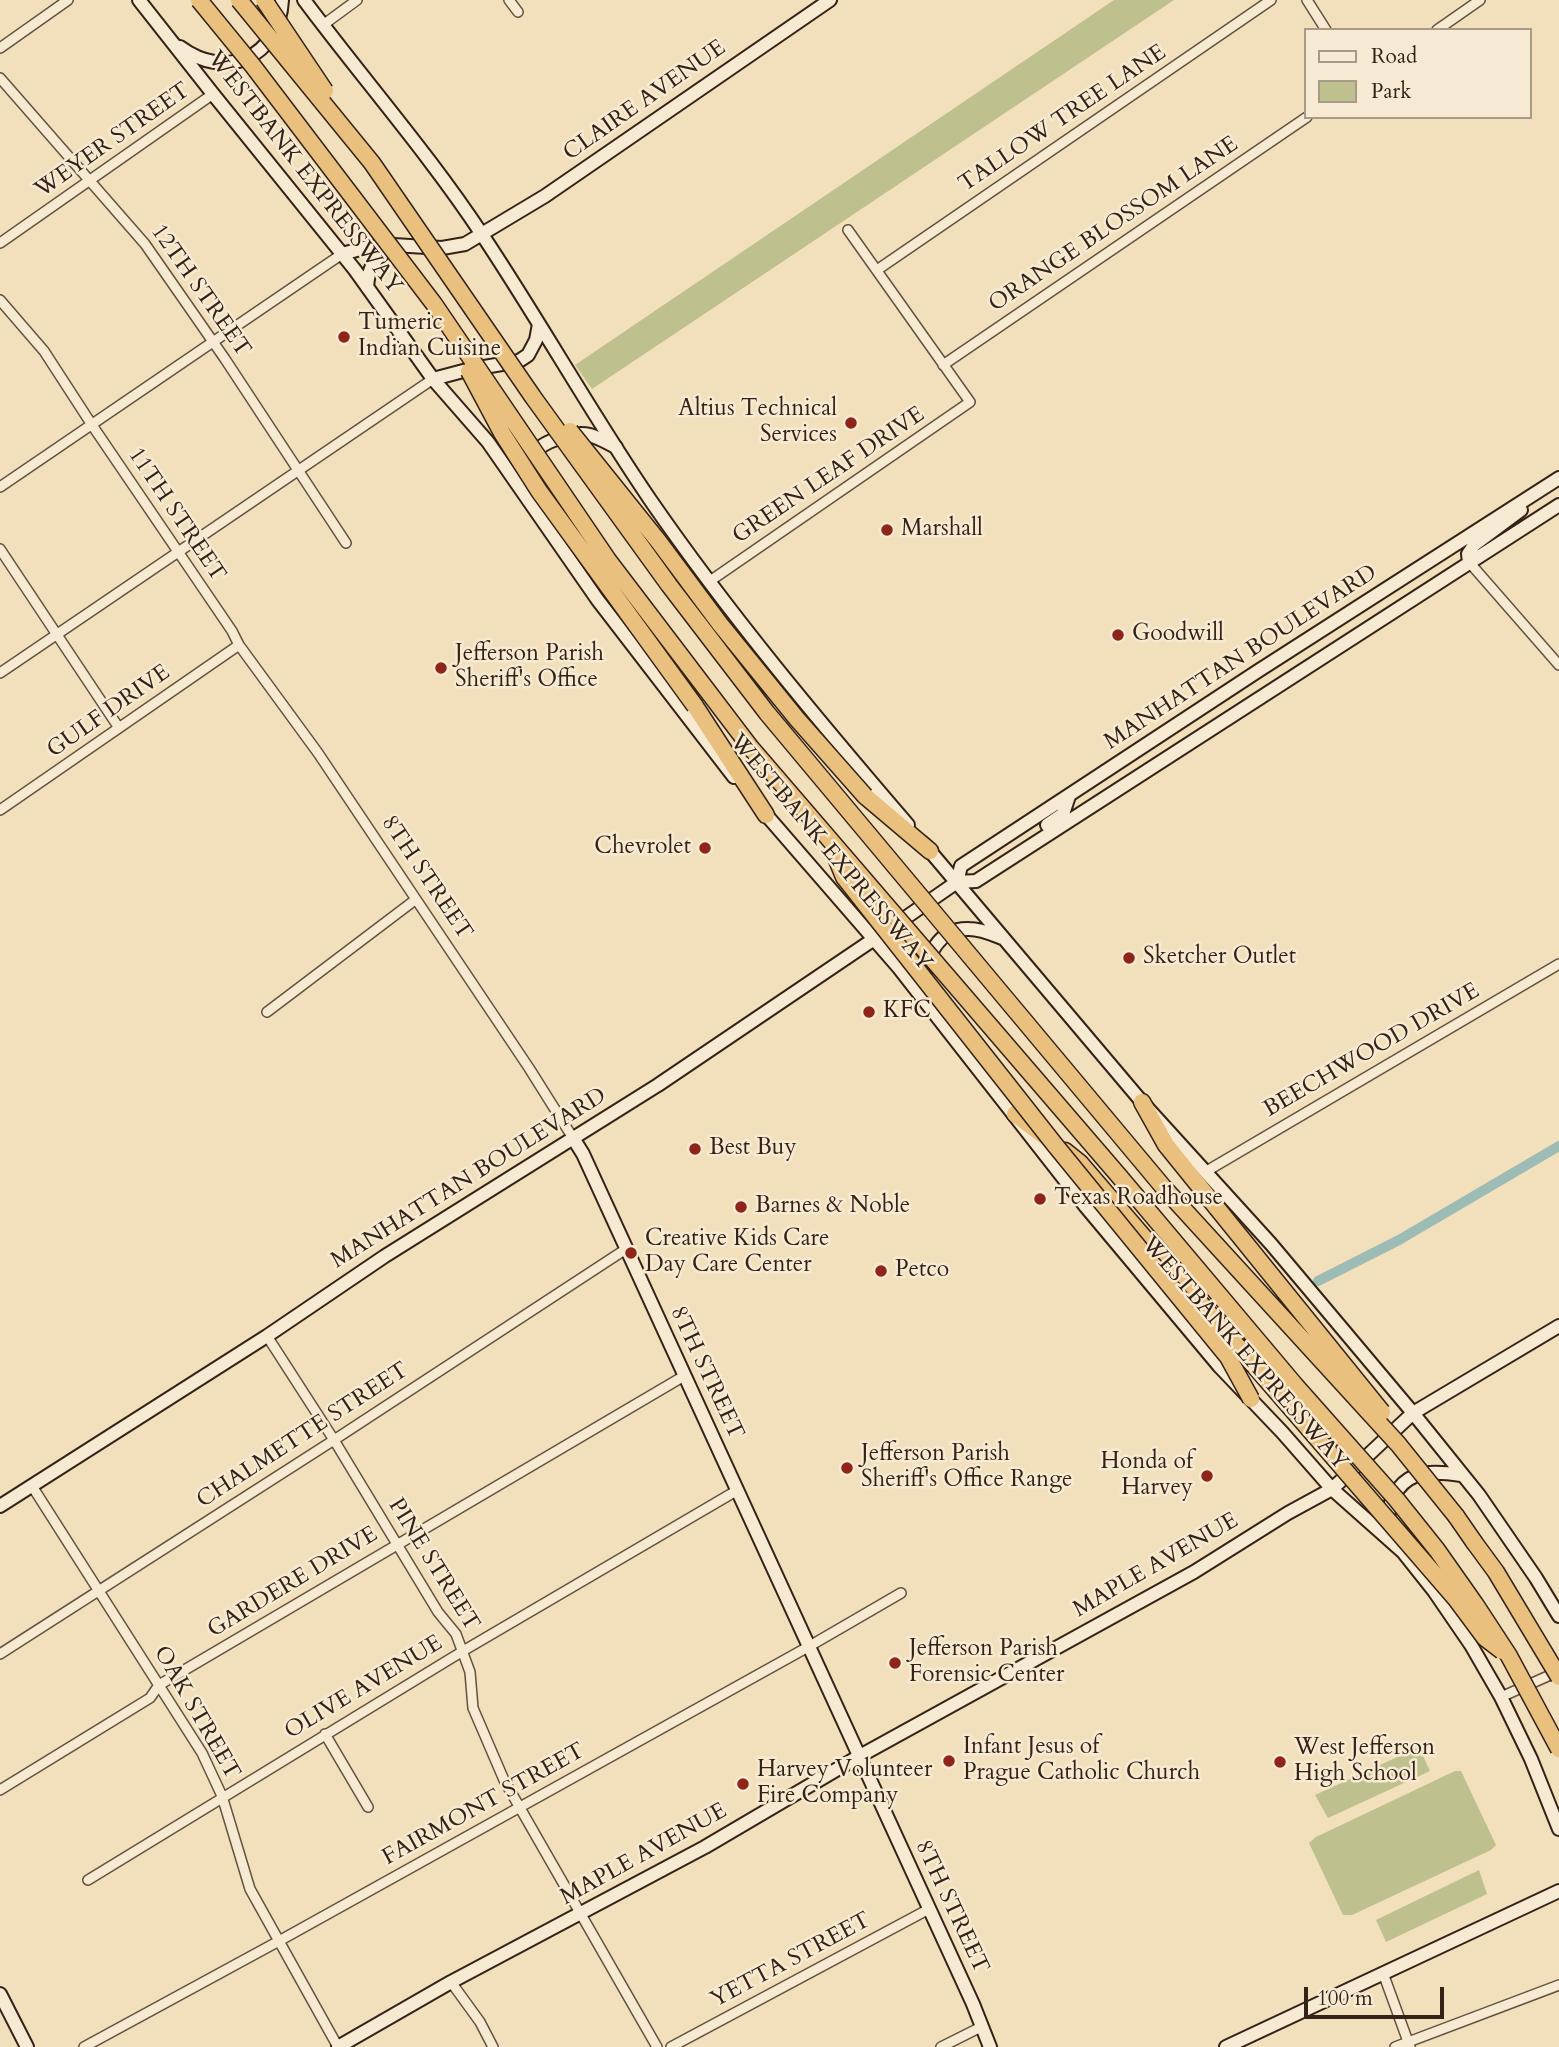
<!DOCTYPE html>
<style>
body{margin:0}
#map{position:relative;width:1559px;height:2047px;overflow:hidden;background:#f2dfbb;font-family:Cardo,serif}
canvas{display:block}
.legend{position:absolute;left:1304px;top:28px;width:228px;height:91px;box-sizing:border-box;background:#f7ead3;border:2px solid #a99a88;margin:0;padding:9px 12px;list-style:none;font-size:21px;color:#342217}
.legend li{display:flex;align-items:center;gap:14px;height:35px}
.legend b{width:35px;border:2px solid #a99a88}
.scale{position:absolute;left:1304px;top:1987px;width:140px;height:32px;box-sizing:border-box;border:4px solid #342217;border-top:0;padding-left:9px;font-size:21px;line-height:24px;white-space:nowrap;color:#342217;-webkit-text-stroke:5px #f7ead3;paint-order:stroke}
</style>
<div id="map">
<canvas width="1559" height="2047"></canvas>
<ul class="legend">
<li><b style="height:9px;background:#f7ead3"></b>Road</li>
<li><b style="height:19px;background:#bec18d"></b>Park</li>
</ul>
<div class="scale">100 m</div>
</div>
<script>
const c = document.querySelector('canvas').getContext('2d');
c.lineJoin = 'round';
function fillPath(path, color) { c.fillStyle = color; c.fill(path, 'evenodd'); }
function stroke(path, color, width, dash) { c.strokeStyle = color; c.lineWidth = width; c.lineCap = dash ? 'butt' : 'round'; c.setLineDash(dash || []); c.stroke(path); }
function write(font, color, halo, rows, align = 'center') {
  c.font = font + ' Cardo,serif'; c.lineWidth = 5; c.setLineDash([]); c.textBaseline = 'middle'; c.strokeStyle = halo; c.fillStyle = color; for (const [text, x, y, turn = 0] of rows) {
    c.save(); c.translate(x, y); c.rotate((+turn || 0) * Math.PI / 180); c.textAlign = isNaN(turn) ? turn : align; if (halo) c.strokeText(text, 0, 0); c.fillText(text, 0, 0); c.restore();
  }
}
fillPath(new Path2D(`
 M1114 0H1174L592 389 575 365Z
 M1419 1747 1430 1771 1328 1818 1315 1795Z
 M1455 1771H1461L1496 1845 1491 1850 1352 1915H1343L1309 1843 1316 1837Z
 M1479 1870 1487 1894 1386 1942 1376 1920Z`), '#bec18d');
stroke(new Path2D(`
 M1318 1281 1399 1240 1559 1146`), '#9cbcb5', 10);
const street = new Path2D(`
 M509 0 518 12
 M1307 0 1326 30
 M323 25 357 0
 M1437 30 1480 0
 M0 48 68 0
 M0 78 145 244 225 359 346 543
 M0 243 213 94
 M877 270 1271 0
 M0 300 44 351 92 425 232 631 239 645 318 753 529 1068 573 1138
 M943 365 1307 117
 M0 487 342 254
 M0 549 119 728
 M1469 562 1559 665
 M710 581 970 402 848 230
 M0 673 433 379
 M0 810 239 645
 M267 1012 415 900
 M1205 1172 1559 964
 M267 1336 334 1440 438 1612 456 1634 470 1672 473 1708 504 1780 657 2047
 M32 1486 202 1753 222 1796 250 1889 338 2047
 M0 1654 334 1440 626 1249
 M1501 1697 1557 1672
 M325 1734 368 1807
 M0 1790 150 1698 159 1685 684 1376
 M88 1880 463 1651 736 1491
 M1383 1973 1410 2047
 M451 1982 480 2022 493 2047
 M84 2047 279 1941 808 1647 901 1593
 M671 2047 929 1909
 M941 2047 981 2027
 M1395 2047 1559 1985`);
const secondary = new Path2D(`
 M139 0 213 94 355 270 433 379 488 442 597 599 734 777
 M304 0C363 79 429 154 483 236 541 323 592 415 651 501 729 614 818 720 908 825
 M180 47C226 81 279 58 282 0
 M342 254 364 248 394 245 442 248 465 244 545 196 830 0
 M367 287C369 263 375 259 394 245
 M433 379 467 370 519 361 528 355 536 340 539 324
 M528 477C529 470 529 461 533 455 541 441 574 431 590 435 599 438 608 443 616 447
 M1469 562 1468 554 1474 545 1521 510
 M762 810 899 968 1086 1207 1219 1366 1282 1432 1332 1489 1403 1552 1434 1591 1471 1645 1501 1697 1531 1759 1559 1829
 M1047 825 1063 814 1069 796
 M924 844 1142 1102 1271 1244 1413 1413 1479 1495 1536 1578 1559 1616
 M957 882 961 866 1258 671 1559 478
 M895 925 957 882 976 881 1559 505
 M923 984C926 958 937 928 969 929 981 929 992 934 1002 938
 M573 1138 583 1154 973 2004 990 2047
 M0 1506 267 1336 385 1256 658 1085 880 935
 M1389 1523C1386 1505 1397 1483 1415 1476 1427 1471 1448 1473 1461 1475
 M0 1994 27 2047
 M338 2047 451 1982 705 1847 858 1757 1194 1572 1288 1513 1332 1489 1413 1413 1559 1326
 M1226 2047 1559 1891`);
const highway = new Path2D(`
 M695 706 766 815
 M865 796 930 851
 M1142 1102 1166 1145 1217 1208
 M1015 1114 1047 1138
 M1065 1151 1080 1163 1201 1304
 M1456 1516 1474 1542`);
stroke(street, '#645140', 12);
stroke(secondary, '#342217', 16);
stroke(highway, '#342217', 19);
stroke(street, '#f7ead3', 9);
stroke(secondary, '#f7ead3', 12);
stroke(highway, '#e9c07e', 16);
const highwayBridge = new Path2D(`
 M199 0 253 66 434 304 608 560 751 748 1119 1176 1295 1385 1397 1500 1437 1550 1475 1604 1509 1656 1559 1749
 M239 0 372 163 533 397 669 585 767 713 1164 1188 1398 1444 1456 1516
 M264 0 325 91
 M469 371 502 433 539 491 695 706
 M570 431 659 542 720 624 797 719 865 796
 M833 850 844 877 1055 1145 1228 1357 1251 1399
 M1217 1208 1382 1412
 M1201 1304 1456 1599 1485 1638 1502 1651
 M1474 1542 1496 1572 1559 1677`);
stroke(highwayBridge, '#342217', 19, []);
stroke(highwayBridge, '#e9c07e', 16);
for (const [x, y, r, color] of [
 [344,337,7,"#8f2418"],
 [851,423,7,"#8f2418"],
 [887,530,7,"#8f2418"],
 [1118,635,7,"#8f2418"],
 [441,668,7,"#8f2418"],
 [705,848,7,"#8f2418"],
 [1129,958,7,"#8f2418"],
 [869,1012,7,"#8f2418"],
 [695,1149,7,"#8f2418"],
 [1040,1199,7,"#8f2418"],
 [741,1207,7,"#8f2418"],
 [631,1253,7,"#8f2418"],
 [881,1271,7,"#8f2418"],
 [847,1468,7,"#8f2418"],
 [1207,1476,7,"#8f2418"],
 [895,1663,7,"#8f2418"],
 [949,1761,7,"#8f2418"],
 [1280,1762,7,"#8f2418"],
 [743,1784,7,"#8f2418"]
]) { const dot = new Path2D(); dot.arc(x, y, r, 0, 2 * Math.PI); c.fillStyle = color; c.fill(dot); stroke(dot, '#f7ead3', 2.5); }
write('23px', '#342217', '#f7ead3', [
 ["CLAIRE AVENUE",645,101,-35],
 ["TALLOW TREE LANE",1063,119,-34],
 ["WEYER STREET",113,141,-35],
 ["WESTBANK EXPRESSWAY",304,173,52],
 ["ORANGE BLOSSOM LANE",1114,225,-34],
 ["12TH STREET",200,291,55],
 ["GREEN LEAF DRIVE",829,476,-34],
 ["11TH STREET",176,515,56],
 ["MANHATTAN BOULEVARD",1241,658,-33],
 ["GULF DRIVE",109,712,-35],
 ["WESTBANK EXPRESSWAY",830,853,50],
 ["8TH STREET",426,878,56],
 ["BEECHWOOD DRIVE",1372,1051,-30],
 ["MANHATTAN BOULEVARD",469,1179,-32],
 ["WESTBANK EXPRESSWAY",1244,1354,49],
 ["8TH STREET",706,1373,65],
 ["CHALMETTE STREET",303,1436,-33],
 ["PINE STREET",433,1565,58],
 ["MAPLE AVENUE",1156,1566,-30],
 ["GARDERE DRIVE",293,1583,-31],
 ["OLIVE AVENUE",364,1688,-31],
 ["OAK STREET",196,1713,60],
 ["FAIRMONT STREET",484,1805,-29],
 ["MAPLE AVENUE",644,1855,-29],
 ["8TH STREET",951,1907,65],
 ["YETTA STREET",791,1961,-28]
]);
write('23px', '#342217', '#f7ead3', [
 ["Tumeric",358,324],
 ["Indian Cuisine",358,350],
 ["Altius Technical",837,410,"right"],
 ["Services",837,436,"right"],
 ["Marshall",901,530],
 ["Goodwill",1132,635],
 ["Jefferson Parish",455,655],
 ["Sheriff's Office",455,681],
 ["Chevrolet",691,848,"right"],
 ["Sketcher Outlet",1143,958],
 ["KFC",883,1012],
 ["Best Buy",709,1149],
 ["Texas Roadhouse",1054,1199],
 ["Barnes & Noble",755,1207],
 ["Creative Kids Care",645,1240],
 ["Day Care Center",645,1266],
 ["Petco",895,1271],
 ["Jefferson Parish",861,1455],
 ["Sheriff's Office Range",861,1481],
 ["Honda of",1193,1463,"right"],
 ["Harvey",1193,1489,"right"],
 ["Jefferson Parish",909,1650],
 ["Forensic Center",909,1676],
 ["Infant Jesus of",963,1748],
 ["Prague Catholic Church",963,1774],
 ["West Jefferson",1294,1749],
 ["High School",1294,1775],
 ["Harvey Volunteer",757,1771],
 ["Fire Company",757,1797]
], 'left');
</script>
